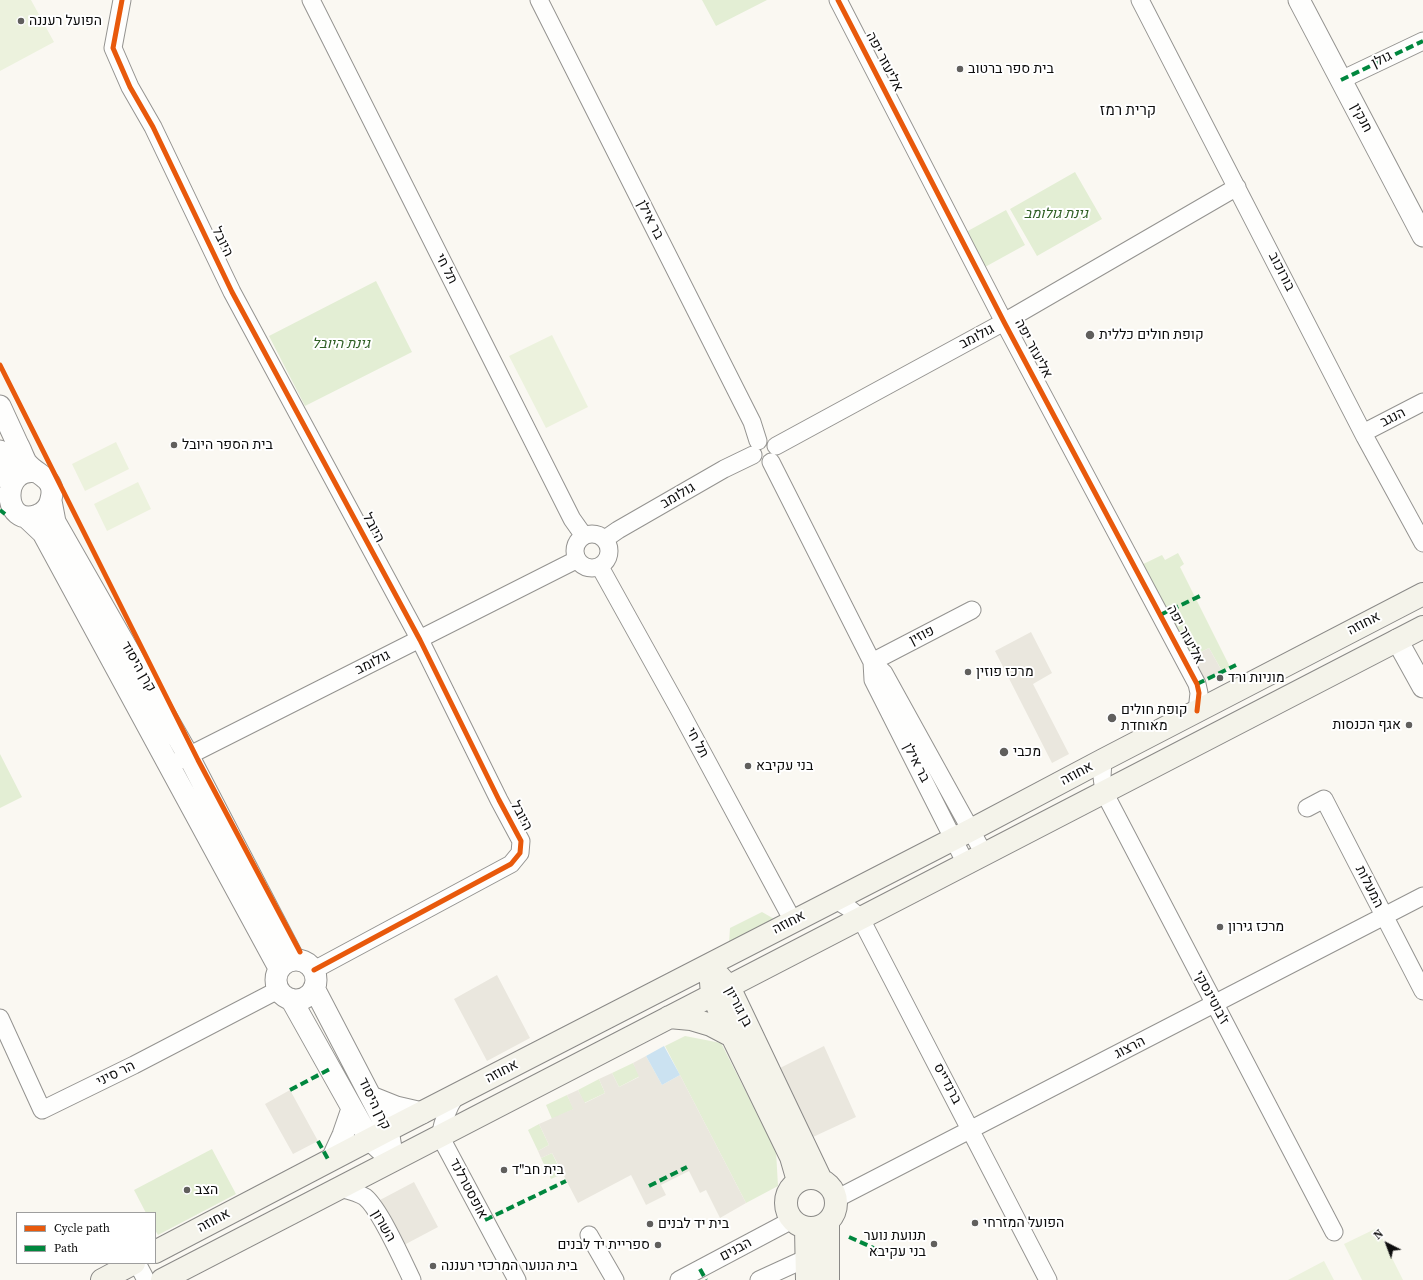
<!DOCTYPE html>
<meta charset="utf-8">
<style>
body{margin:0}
#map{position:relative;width:1423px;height:1280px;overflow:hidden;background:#faf8f2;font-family:"Source Serif 4",serif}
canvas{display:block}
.legend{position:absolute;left:16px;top:1212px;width:140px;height:52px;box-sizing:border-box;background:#fff;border:1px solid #9e9e9e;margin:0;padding:5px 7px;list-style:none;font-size:12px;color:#0d0d0d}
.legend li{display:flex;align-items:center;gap:8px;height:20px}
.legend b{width:20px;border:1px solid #9e9e9e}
.north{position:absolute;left:1367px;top:1224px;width:40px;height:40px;-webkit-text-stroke:3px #fff;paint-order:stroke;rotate:318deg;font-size:11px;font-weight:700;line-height:16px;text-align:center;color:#0d0d0d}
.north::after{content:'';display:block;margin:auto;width:14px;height:18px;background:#0d0d0d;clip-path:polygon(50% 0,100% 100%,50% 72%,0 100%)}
</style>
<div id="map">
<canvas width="1423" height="1280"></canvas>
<ul class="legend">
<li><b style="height:5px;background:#e8590c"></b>Cycle path</li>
<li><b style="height:5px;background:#00873e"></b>Path</li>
</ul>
<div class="north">N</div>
</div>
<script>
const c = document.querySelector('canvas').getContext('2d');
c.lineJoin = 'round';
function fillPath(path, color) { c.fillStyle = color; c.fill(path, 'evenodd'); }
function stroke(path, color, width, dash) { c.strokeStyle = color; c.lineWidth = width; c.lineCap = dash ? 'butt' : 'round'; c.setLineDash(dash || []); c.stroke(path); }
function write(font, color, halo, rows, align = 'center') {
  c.font = font + ' "Source Serif 4",Heebo,serif'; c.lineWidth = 4; c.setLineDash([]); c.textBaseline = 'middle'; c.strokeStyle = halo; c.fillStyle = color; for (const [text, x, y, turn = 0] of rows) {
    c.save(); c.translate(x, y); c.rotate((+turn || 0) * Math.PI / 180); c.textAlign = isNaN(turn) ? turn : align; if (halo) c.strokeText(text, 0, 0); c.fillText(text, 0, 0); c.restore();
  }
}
fillPath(new Path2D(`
 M702 0H767L716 26Z
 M1075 172 1102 219 1037 256 1010 209Z
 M1006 210 1025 245 985 267 966 232Z
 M376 281 412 352 305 406 269 336Z
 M1178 553 1184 564 1180 567 1230 667 1222 671 1209 648 1193 656 1205 680 1197 684 1135 568 1162 555 1165 560Z
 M0 754 22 797 0 808Z
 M762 912 776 920 729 944 730 928Z
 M685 1036 721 1043 776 1151 778 1186 746 1203 665 1046Z
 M633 1063 640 1076 619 1087 612 1073Z
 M599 1079 605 1093 584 1103 578 1090Z
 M567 1095 574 1109 552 1119 546 1105Z
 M539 1124 549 1145 538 1151 528 1130Z
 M212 1149 236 1194 158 1235 155 1230V1213H146L134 1190Z
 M552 1153 562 1174 551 1179 541 1158Z`), '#e3eed4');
fillPath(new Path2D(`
 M0 0H31L54 42 0 71Z
 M552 335 588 407 546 428 509 356Z
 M116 442 129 469 85 491 72 464Z
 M138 482 151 509 107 531 94 504Z
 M1377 1228 1403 1280H1362L1344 1244Z
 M1324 1261 1334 1280H1288Z`), '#ecf2dd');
fillPath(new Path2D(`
 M1031 632 1052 673 1033 684 1069 754 1052 763 995 651Z
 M1209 648 1222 671 1205 680 1193 656Z
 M497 975 530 1038 487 1061 454 999Z
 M824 1046 856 1117 813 1137 780 1068Z
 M646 1056 662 1085 680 1075 746 1203 720 1218 706 1190 700 1193 689 1171 661 1185 666 1195 646 1205 631 1175 578 1203 552 1153 541 1158 538 1151 549 1145 539 1124 573 1109 567 1095 578 1090 585 1103 605 1093 599 1079 612 1073 619 1087 639 1077 633 1063Z
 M290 1090 318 1141 293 1154 265 1104Z
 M414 1182 438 1227 404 1245 380 1200Z`), '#eae7de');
fillPath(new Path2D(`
 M664 1046 680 1075 662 1085 646 1056Z`), '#cbe2f1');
const minor = new Path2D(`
 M122 0 113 48 130 87 153 127 232 292 420 640 499 800 521 841 520 853 511 864 314 970
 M311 0 572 519 584 536
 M539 0 752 422 758 441
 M838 0 1004 322 1197 684 1199 693 1197 711
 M1140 0 1365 437 1423 543
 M1341 80 1423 41
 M1363 433 1423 402
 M776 446 1004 322 1237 187
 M771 462 872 662 884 673 984 854
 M575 551a17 17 0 1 1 34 0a17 17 0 1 1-34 0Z
 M605 539 618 530 724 469 753 455
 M600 567 680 711 793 921
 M872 662 873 680 966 864
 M872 662 972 610
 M1103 760 1102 777 1104 792 1334 1232
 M178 761 576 560
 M1307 808 1324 799 1423 991
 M833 900C845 904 852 910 861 919L1048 1280
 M0 1018 42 1110 134 1065 278 990
 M455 1097C447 1109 443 1121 440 1136L517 1280
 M339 1188C347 1190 357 1192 365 1197 380 1209 403 1261 412 1280
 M836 1199 1423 896
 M589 1235 615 1280
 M137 1263 146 1280
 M679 1280 792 1220
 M759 1280 807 1258`);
const tertiary = new Path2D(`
 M1299 0 1423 236
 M0 406C6 419 12 432 18 445 21 450 23 457 26 462 36 476 57 477 51 499 50 506 45 512 38 515 2 529 0 466 36 472
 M0 451 10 470 9 481
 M51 501 55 522 189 757 294 959
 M26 517 43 533 279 968
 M1397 640 1423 687
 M276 980a20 20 0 1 1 40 0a20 20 0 1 1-40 0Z
 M314 988 388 1130 391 1148
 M291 999 370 1140 392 1160
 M371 1097 396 1107 422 1113
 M332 1159 343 1135 352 1109`);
const secondary = new Path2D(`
 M719 976 729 987 821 1180
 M711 982 712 995 791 1157 798 1181
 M669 1017 691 1019 711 1025 732 1036
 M786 1203a25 25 0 1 1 50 0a25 25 0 1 1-50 0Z
 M828 1222V1280
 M806 1228 807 1280
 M155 1252 388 1130 971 830 1103 760 1423 594
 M102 1280 134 1263
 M162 1280 1423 627`);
stroke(minor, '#949390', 19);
stroke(tertiary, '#949390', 23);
stroke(secondary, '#8a8987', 24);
stroke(minor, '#fefefd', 17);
stroke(tertiary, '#fefefd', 21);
stroke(secondary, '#f4f3ea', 22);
stroke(new Path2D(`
 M1341 80 1423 41
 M0 510 5 514
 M1160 615 1200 596
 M1197 684 1236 665
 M290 1090 330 1069
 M318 1141 329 1161
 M649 1186 687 1167
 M485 1220 566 1181
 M849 1237 885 1253
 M700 1269 706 1280`), '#00873e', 4, [8, 4]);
stroke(new Path2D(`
 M122 0 113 48 130 87 153 127 232 292 420 640 499 800 521 841 520 853 511 864 314 970
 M838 0 1004 322 1197 684 1199 693 1197 711
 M0 365 198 760 300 952`), '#e8590c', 5);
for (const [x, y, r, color] of [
 [21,21,4,"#605f5d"],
 [960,69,4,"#605f5d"],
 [1090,335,5,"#605f5d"],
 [174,445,4,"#605f5d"],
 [968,672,4,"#605f5d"],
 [1220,678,4,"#605f5d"],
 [1112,718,5,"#605f5d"],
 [1409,725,4,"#605f5d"],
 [1004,752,5,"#605f5d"],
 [748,766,4,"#605f5d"],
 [1220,927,4,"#605f5d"],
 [504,1170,4,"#605f5d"],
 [187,1190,4,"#605f5d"],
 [975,1223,4,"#605f5d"],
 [650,1224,4,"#605f5d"],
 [934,1244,4,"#605f5d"],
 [658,1245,4,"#605f5d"],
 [433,1266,4,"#605f5d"]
]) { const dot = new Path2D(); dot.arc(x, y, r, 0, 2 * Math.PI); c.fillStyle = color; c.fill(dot); stroke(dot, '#fff', 1.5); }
write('14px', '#0d0d0d', '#fff', [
 ["הפועל רעננה",29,21],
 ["בית ספר ברטוב",968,69],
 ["קופת חולים כללית",1099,335],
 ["בית הספר היובל",182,445],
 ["מרכז פוזין",976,672],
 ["מוניות ורד",1228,678],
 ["קופת חולים",1121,710],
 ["מאוחדת",1121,726],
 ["אגף הכנסות",1401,725,"right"],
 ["מכבי",1013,752],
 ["בני עקיבא",756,766],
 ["מרכז גירון",1228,927],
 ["בית חב\"ד",512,1170],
 ["הצב",195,1190],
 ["הפועל המזרחי",983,1223],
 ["בית יד לבנים",658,1224],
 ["תנועת נוער",926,1236,"right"],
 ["בני עקיבא",926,1252,"right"],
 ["ספריית יד לבנים",650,1245,"right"],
 ["בית הנוער המרכזי רעננה",441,1266]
], 'left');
write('14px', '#0d0d0d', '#fff', [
 ["גולן",1382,60,-26],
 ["אליעזר יפה",884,62,63],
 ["חנקין",1361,118,62],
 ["בר אילן",650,220,63],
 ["היובל",222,242,64],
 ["תל חי",446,269,63],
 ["בורוכוב",1281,272,63],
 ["גולומב",977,337,-28],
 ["אליעזר יפה",1033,349,62],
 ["הנגב",1393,418,-27],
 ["גולומב",678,496,-30],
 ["היובל",373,528,62],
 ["אחוזה",1364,624,-27],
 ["אליעזר יפה",1185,635,62],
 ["פוזין",922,636,-27],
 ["גולומב",373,663,-27],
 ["קרן היסוד",138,667,60],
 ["תל חי",697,743,61],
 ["בר אילן",916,763,63],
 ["אחוזה",1077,774,-28],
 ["היובל",521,816,62],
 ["המעלות",1369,887,63],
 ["אחוזה",789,923,-27],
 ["ז'בוטינסקי",1211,998,62],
 ["בן גוריון",738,1007,62],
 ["הרצוג",1130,1048,-27],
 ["אחוזה",502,1072,-27],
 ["הר סיני",116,1074,-26],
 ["ברנדייס",947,1084,62],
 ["קרן היסוד",374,1104,64],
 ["אופסטרלנד",468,1189,62],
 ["אחוזה",214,1221,-28],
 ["השרון",383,1226,60],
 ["הבנים",736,1250,-28]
]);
write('italic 14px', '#2e5e23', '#fff', [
 ["גינת גולומב",1056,214],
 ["גינת היובל",341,344]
]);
write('15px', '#0d0d0d', '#fff', [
 ["קרית רמז",1128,111]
]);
</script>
